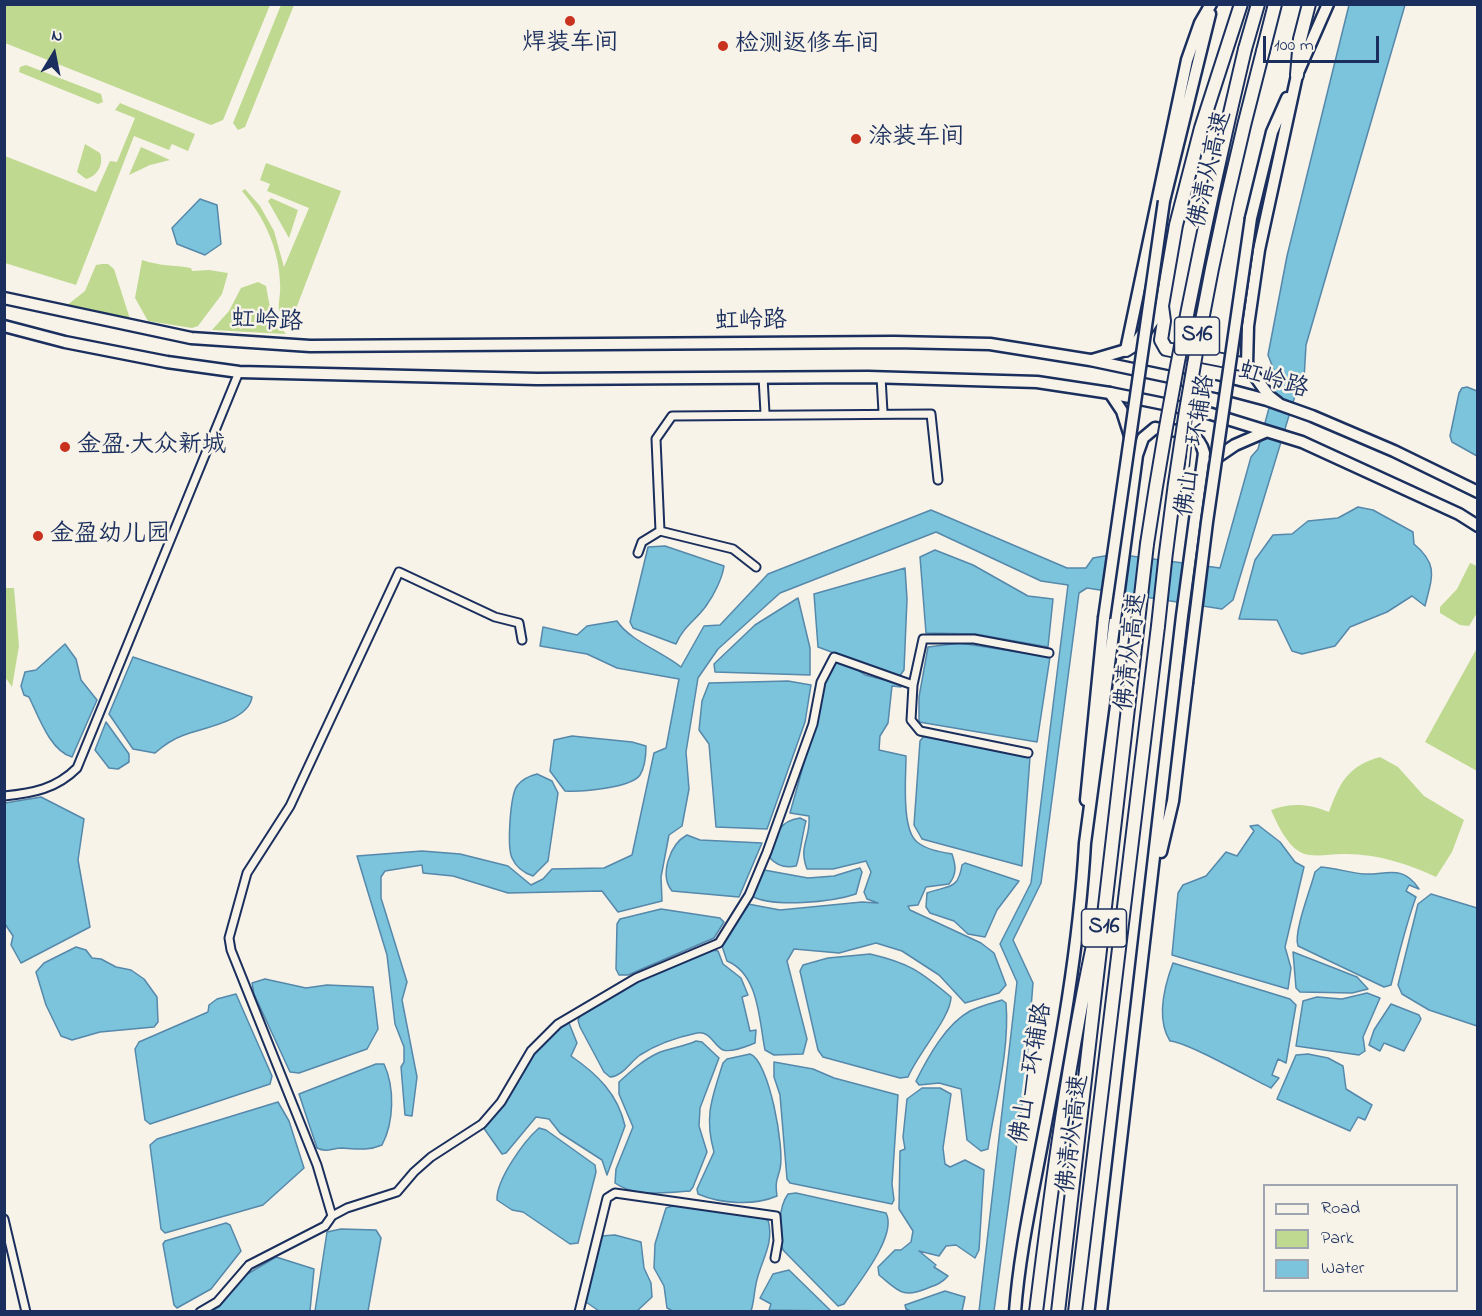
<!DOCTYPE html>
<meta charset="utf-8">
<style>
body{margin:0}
#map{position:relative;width:1482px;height:1316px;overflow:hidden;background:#f7f3e8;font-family:"Indie Flower",sans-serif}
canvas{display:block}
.frame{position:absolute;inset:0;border:6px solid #1b2f5e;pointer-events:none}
.legend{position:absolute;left:1263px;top:1184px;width:195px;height:108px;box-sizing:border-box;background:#f7f3e8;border:2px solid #9fa5b1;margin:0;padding:8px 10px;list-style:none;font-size:18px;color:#1b2f5e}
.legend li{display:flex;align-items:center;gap:12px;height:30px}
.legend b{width:30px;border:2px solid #9fa5b1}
.north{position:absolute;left:24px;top:24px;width:60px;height:60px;-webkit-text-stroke:4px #f7f3e8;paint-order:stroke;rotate:10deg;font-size:16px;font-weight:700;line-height:24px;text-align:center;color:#1b2f5e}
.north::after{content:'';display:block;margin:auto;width:21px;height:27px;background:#1b2f5e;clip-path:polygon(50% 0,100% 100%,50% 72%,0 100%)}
.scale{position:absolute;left:1263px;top:36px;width:116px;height:27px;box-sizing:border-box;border:3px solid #1b2f5e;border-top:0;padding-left:8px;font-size:18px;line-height:21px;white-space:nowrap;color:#1b2f5e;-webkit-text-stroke:4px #f7f3e8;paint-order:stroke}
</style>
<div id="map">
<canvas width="1482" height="1316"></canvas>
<div class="frame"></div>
<ul class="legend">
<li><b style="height:8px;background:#f7f3e8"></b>Road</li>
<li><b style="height:16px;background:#bfd990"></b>Park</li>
<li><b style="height:16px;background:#7cc3dc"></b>Water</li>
</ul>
<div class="north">N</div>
<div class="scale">100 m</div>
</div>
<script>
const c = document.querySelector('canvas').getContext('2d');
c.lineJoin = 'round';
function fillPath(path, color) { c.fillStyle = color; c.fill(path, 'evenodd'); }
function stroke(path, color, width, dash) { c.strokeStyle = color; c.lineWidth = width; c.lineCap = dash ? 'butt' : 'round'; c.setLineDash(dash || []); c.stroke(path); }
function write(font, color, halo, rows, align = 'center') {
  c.font = font + ' "Indie Flower","LXGW WenKai TC",sans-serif'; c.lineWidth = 5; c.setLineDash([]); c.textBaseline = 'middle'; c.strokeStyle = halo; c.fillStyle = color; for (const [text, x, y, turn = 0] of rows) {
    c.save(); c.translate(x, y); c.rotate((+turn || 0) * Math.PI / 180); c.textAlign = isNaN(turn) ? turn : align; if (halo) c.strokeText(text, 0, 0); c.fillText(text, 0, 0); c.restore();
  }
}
fillPath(new Path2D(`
 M4 5 5 4 270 5 223 120 211 125 5 43Z
 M281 5H294L245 127 238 130 233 123Z
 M26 65 101 94 103 102 98 104 19 72 20 67Z
 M120 103 195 134 188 151 172 144 169 150 134 136 76 285 5 263V156L96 192 110 161 117 162 135 118 115 110Z
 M85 144 100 153C104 164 98 176 86 179L77 172Z
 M141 147 170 160 150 165 129 175Z
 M266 163 341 191 294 314 279 311C278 301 281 293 280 283 279 248 264 217 242 191L245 189 260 206 274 231 284 267 309 208 267 191 270 184 260 180Z
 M271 198 298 210 289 238 268 201Z
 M142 260C159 266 174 265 191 268L192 271 209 270 228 273 222 294 198 326 192 328 148 321 135 298Z
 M102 264H108L114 269 130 319 66 306 85 291 96 265Z
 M258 282 266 286 272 318 286 334 212 330 229 311 241 288Z
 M1470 563 1477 566V613L1469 626 1460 625 1440 613V607L1457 589Z
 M5 588H14L19 646 12 687 5 677Z
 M1477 648V771L1425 742Z
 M1380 757 1398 767 1424 796 1464 820 1452 852 1436 877C1409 864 1377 854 1346 854 1332 853 1313 859 1300 852 1286 844 1277 823 1271 810 1292 802 1309 804 1329 812 1340 782 1348 766 1380 757Z`), '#bfd990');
const water = new Path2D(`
 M1349 5H1405L1306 345 1304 379 1298 386 1233 600 1222 609 1087 588 1079 593 1041 883 1013 940 1033 983 1025 1084 994 1311H979L1017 982 1000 944 1031 883 1068 585 1041 581 936 532 780 593 718 649 698 678 686 752 689 789 682 826 669 835 661 877 662 901 618 912 602 891 508 893 453 876 423 873 422 865 385 871 381 877V898L407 982 402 1000 417 1077 412 1116 405 1115 401 1067 404 1062V1047L395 1024 387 955 357 856 422 851 460 854 508 866 531 885 543 879 552 869 604 868 632 855 654 753 666 748 679 679 617 668 587 654 540 646 543 627 577 635 587 626 617 621C629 640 662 652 681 667L704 626 720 625 768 574 931 510 1067 568H1086L1093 558 1116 554 1220 568 1251 457 1258 449 1277 378 1268 355 1287 256Z
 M200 199 217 205 221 244 205 255 177 244 172 228Z
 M1467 387 1477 391V456L1452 442 1450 436 1459 393 1462 388Z
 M1358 507 1373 510 1413 532 1414 544C1439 565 1432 577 1425 606L1412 596 1387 612 1350 627 1335 646 1302 654 1292 651 1277 620 1239 619 1255 560 1273 535 1292 534 1308 521 1338 518Z
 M665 546 724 566C722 579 714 595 706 606 696 620 683 627 676 644L633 628 630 622 648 547Z
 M935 550 973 565 1028 596 1053 599 1048 647 975 634 926 633 920 557Z
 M905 568 907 599 904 670 899 677 818 647 814 594Z
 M798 598 810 648V675L715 672 714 664 755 625Z
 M960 643 1050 657 1037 742 919 722V697L928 647Z
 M65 644 76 659 81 680 97 700 72 757C50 751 38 715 29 697L24 695 21 686 25 672 36 670Z
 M133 657 252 697C249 721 202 728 184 735 173 739 164 745 155 753L133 749 109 714Z
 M843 660 865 675 896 683 901 687 892 686 888 723 880 736 879 750 906 756C906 776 901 829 917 842 927 850 941 852 952 854 956 866 957 874 949 884L926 887 918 905 908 906 910 910 981 943 994 953 1006 985 999 993 965 1003 939 975 902 951 876 943 839 953 794 949 787 961 807 1039 803 1054 774 1055 765 1050C759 1020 759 974 727 961L721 943 748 904 780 910 862 902 878 903 867 899 864 892 871 872 866 861 833 869H807C798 846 811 839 809 816L790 813 816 720 825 678 834 661Z
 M788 681 811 685 805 722 767 829 716 827 709 744 699 730 702 701 709 683Z
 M106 722 129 754V762L118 769 109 768 95 750Z
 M572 736 632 742 646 746C646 755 645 767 640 775 631 788 581 792 565 791L550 771 554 740Z
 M924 736 1030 757 1022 866 922 839 914 825 920 741Z
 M537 774 552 781 558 793 548 861 533 876C524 873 516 867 512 858 507 847 510 796 517 786 522 779 529 776 537 774Z
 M41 797 84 819 78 860 90 927 21 963 11 945 13 936 5 924V803Z
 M800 818 806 821C803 830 799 862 796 866 786 868 777 866 770 858 775 837 777 821 800 818Z
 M1258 825 1280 842 1295 862 1304 867 1285 947 1291 968 1288 989 1172 955 1178 893 1183 885 1206 876 1226 852 1237 856 1254 831 1250 826Z
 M687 835 700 840 762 843 739 897 672 891C659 875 670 844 687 835Z
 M965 863 1019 881 997 910 985 937 968 934 954 921 930 913 926 907 927 893C948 885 958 891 962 865Z
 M1321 867C1336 868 1350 873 1364 874 1387 875 1403 864 1419 889L1409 885 1406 891 1416 897C1405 927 1399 955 1391 985L1384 987 1298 946C1293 933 1311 888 1315 872Z
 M860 868 862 872 856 894C832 902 774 908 751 896L764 870 808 878 834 876Z
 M1431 894 1477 908V1026L1429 1010 1402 994 1398 985 1418 904Z
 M661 909 720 918 724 922 714 938 628 975H619L616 969 617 924 620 919Z
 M76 947 86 950 92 958 101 959 116 967 131 970 144 979 157 997 158 1022 154 1027 100 1032 72 1040 61 1036 46 1005 36 972 44 963Z
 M713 950 718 951 723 964 741 978 748 995 742 997 750 1031 756 1030 755 1043C747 1046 732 1053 723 1050 713 1045 711 1031 697 1033 678 1037 657 1044 640 1055 630 1062 623 1076 610 1077L604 1072 580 1027 578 1020 583 1011 640 978Z
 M1293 952 1357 977 1368 989 1352 993 1300 992 1296 988Z
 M870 954C909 963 920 971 951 997 951 1017 918 1053 908 1077L900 1078 823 1057 818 1050 800 971 803 965 828 958Z
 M1173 963 1290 999 1296 1005 1286 1063 1278 1059 1272 1075 1279 1078 1271 1088C1250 1078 1187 1042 1170 1041 1156 1019 1164 987 1173 963Z
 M265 979 306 988 327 985 373 987 378 1029 367 1049 299 1073 290 1072 254 994 252 983Z
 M1367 993 1380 998 1363 1037 1365 1051 1359 1055 1296 1046 1303 1001 1317 997 1342 999Z
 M236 994 272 1076 270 1084 150 1124 145 1120 135 1049 139 1042 208 1012 209 1005 217 999Z
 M1002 1000 1006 1003C1010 1050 995 1102 988 1149L981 1151 967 1140 961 1089 939 1083 919 1085 916 1081C928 1057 946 1024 970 1011 980 1006 992 1003 1002 1000Z
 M1391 1004 1419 1015 1421 1019 1404 1051 1384 1043 1380 1051 1369 1045 1374 1030Z
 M565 1023H569L577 1043 571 1056C597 1074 618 1094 625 1126L607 1175 602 1160 560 1133 549 1119 536 1117 506 1153 502 1154 483 1127C513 1097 527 1045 565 1023Z
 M696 1041 702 1042 719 1058 700 1108 699 1126 707 1152 693 1187 690 1191C667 1193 633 1197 615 1183L616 1169 633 1127 619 1094V1082C631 1071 643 1060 658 1053 670 1048 683 1047 696 1041Z
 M750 1054C769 1060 785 1149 780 1169 777 1181 775 1181 777 1196 754 1206 721 1204 698 1194L697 1189 714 1152C704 1116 712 1098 723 1063L727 1059Z
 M1308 1054 1328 1058 1343 1066 1346 1089 1372 1105 1365 1120 1358 1117 1350 1131 1277 1099 1296 1055Z
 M774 1062 813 1069 834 1078 898 1095 892 1184 894 1200 892 1204 790 1183 787 1179 780 1095 774 1077Z
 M376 1064H384C395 1088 394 1122 382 1145 368 1151 357 1149 342 1148 332 1148 327 1153 317 1148L299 1094Z
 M922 1088H940L951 1094 943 1148 945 1164 950 1167 965 1160 984 1170 979 1250 975 1258 956 1245 946 1246 939 1256 919 1251 936 1265 934 1267 948 1276C942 1283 936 1285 928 1288 902 1299 899 1291 879 1275L878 1267 895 1250H901L911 1242 913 1231 899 1209 900 1151 905 1149 903 1137 907 1099Z
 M278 1102 289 1121 304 1168 263 1205 165 1233 161 1229 150 1145 157 1139Z
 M539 1128 546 1130 595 1165 596 1172 578 1243 570 1244 523 1212 512 1210 497 1200C496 1180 524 1141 539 1128Z
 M796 1193 886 1213C898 1235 857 1285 844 1304L838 1306 783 1250C778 1234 778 1208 788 1194Z
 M676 1205 753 1216 768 1220C775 1244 760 1262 756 1284 754 1293 754 1302 751 1311H673L667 1308 664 1286 654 1268 655 1244 666 1208Z
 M226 1223 230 1225 241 1251 211 1289 177 1308 174 1305 163 1244 165 1241Z
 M341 1229 376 1230 381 1238 368 1311H315L327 1232Z
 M615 1235 641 1242 644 1268 651 1283 652 1297 637 1311H599L583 1300 601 1236Z
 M276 1257 314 1269 310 1311H211L219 1307 244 1276Z
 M789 1270 831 1311 769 1310 771 1304 760 1298 773 1274Z
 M945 1291 965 1297 962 1311 913 1312 906 1309 905 1305Z`);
fillPath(water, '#7cc3dc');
stroke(water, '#58a', 1.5);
const street = new Path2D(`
 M763 377 765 413
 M881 377 883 412
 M638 553 642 542 660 531
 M756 567 733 549 660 531 656 439 672 416 931 414 938 480
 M913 685 923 639H974L1049 653
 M4 796C33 793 56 789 77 768L239 372
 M332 1216 317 1165 231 950 229 938 247 873 290 806 399 572 495 617 519 623 522 640
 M4 1219 26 1312
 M200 1312 217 1302 249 1265 325 1226 332 1216 347 1208 397 1192 414 1172 431 1157 482 1124 501 1102 531 1051 558 1024 636 978 719 943 749 895 767 852 813 724 821 682 834 657 913 685 911 720 920 731 1028 753
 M579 1312 607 1198 615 1193 776 1216 778 1241 775 1258`);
const secondary = new Path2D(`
 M1299 70 1328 4
 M1164 201 1210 14
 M1251 218 1272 132 1287 98
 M1092 360 1126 350 1187 60 1200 23 1211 4
 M1110 393 1122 411 1130 436
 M1278 403 1269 396 1247 365 1248 326 1259 250 1297 75
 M1213 460 1235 445 1265 432
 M1086 800 1104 618
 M1161 852 1173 801 1187 683
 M1015 1312C1019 1258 1030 1207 1040 1154 1060 1051 1079 948 1085 843L1137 455 1143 438 1155 428C1177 432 1198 428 1204 453L1182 616 1101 1312`);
const primary = new Path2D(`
 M4 298 191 338 310 346 894 342 990 344 1090 360 1218 387 1267 400 1312 416 1394 451 1478 492
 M4 326 65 342 167 362 239 372 537 379 868 377 1037 382 1110 393 1208 413 1302 442 1459 514 1478 526`);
const highway = new Path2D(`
 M1241 4 1201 128 1176 225 1162 306 1164 321 1161 340 1166 349 1247 365
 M1245 49 1258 4
 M1263 51 1275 4
 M1297 75 1300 39 1309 4
 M1126 350 1137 343 1162 306
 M1036 1312C1052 1182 1069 1054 1097 927
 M1058 1312 1147 544
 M1075 1312 1158 626`);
stroke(street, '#1b2f5e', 11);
stroke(secondary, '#1b2f5e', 15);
stroke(primary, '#1b2f5e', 15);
stroke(highway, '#1b2f5e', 16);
stroke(street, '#f7f3e8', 7);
stroke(secondary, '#f7f3e8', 10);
stroke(primary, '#f7f3e8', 10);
stroke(highway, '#f7f3e8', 12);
const secondaryBridge = new Path2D(`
 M1104 618 1164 201
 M1187 683 1207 522 1251 218`);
const highwayBridge = new Path2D(`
 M1147 544C1172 377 1206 213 1245 49
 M1158 626C1177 431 1213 240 1263 51`);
stroke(secondaryBridge, '#1b2f5e', 15, []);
stroke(highwayBridge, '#1b2f5e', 16, []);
stroke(secondaryBridge, '#f7f3e8', 10);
stroke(highwayBridge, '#f7f3e8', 12);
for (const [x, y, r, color] of [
 [570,21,6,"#c8321e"],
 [723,46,6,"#c8321e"],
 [856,139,6,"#c8321e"],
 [65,447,6,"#c8321e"],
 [38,536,6,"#c8321e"]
]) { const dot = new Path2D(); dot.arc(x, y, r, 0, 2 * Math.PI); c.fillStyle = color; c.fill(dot); stroke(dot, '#f7f3e8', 2); }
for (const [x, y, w] of [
 [1197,336,45],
 [1104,928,45]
]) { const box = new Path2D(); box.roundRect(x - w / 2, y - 19, w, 38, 4.5); c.fillStyle = '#f7f3e8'; c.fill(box); stroke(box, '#1b2f5e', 1.5); }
write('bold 22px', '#1b2f5e', null, [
 ["S16",1197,336],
 ["S16",1104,928]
]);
write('24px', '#1b2f5e', '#f7f3e8', [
 ["焊装车间",570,45,"center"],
 ["检测返修车间",735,46],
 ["涂装车间",868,139],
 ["金盈·大众新城",77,447],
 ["金盈幼儿园",50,536]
], 'left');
write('24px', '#1b2f5e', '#f7f3e8', [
 ["佛清从高速",1212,170,-77],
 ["虹岭路",267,323,3],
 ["虹岭路",751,323,-1],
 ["虹岭路",1273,382,17],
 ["佛山一环辅路",1197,446,-81],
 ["佛清从高速",1133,652,-83],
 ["佛山一环辅路",1033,1074,-80],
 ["佛清从高速",1075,1134,-83]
]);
</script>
